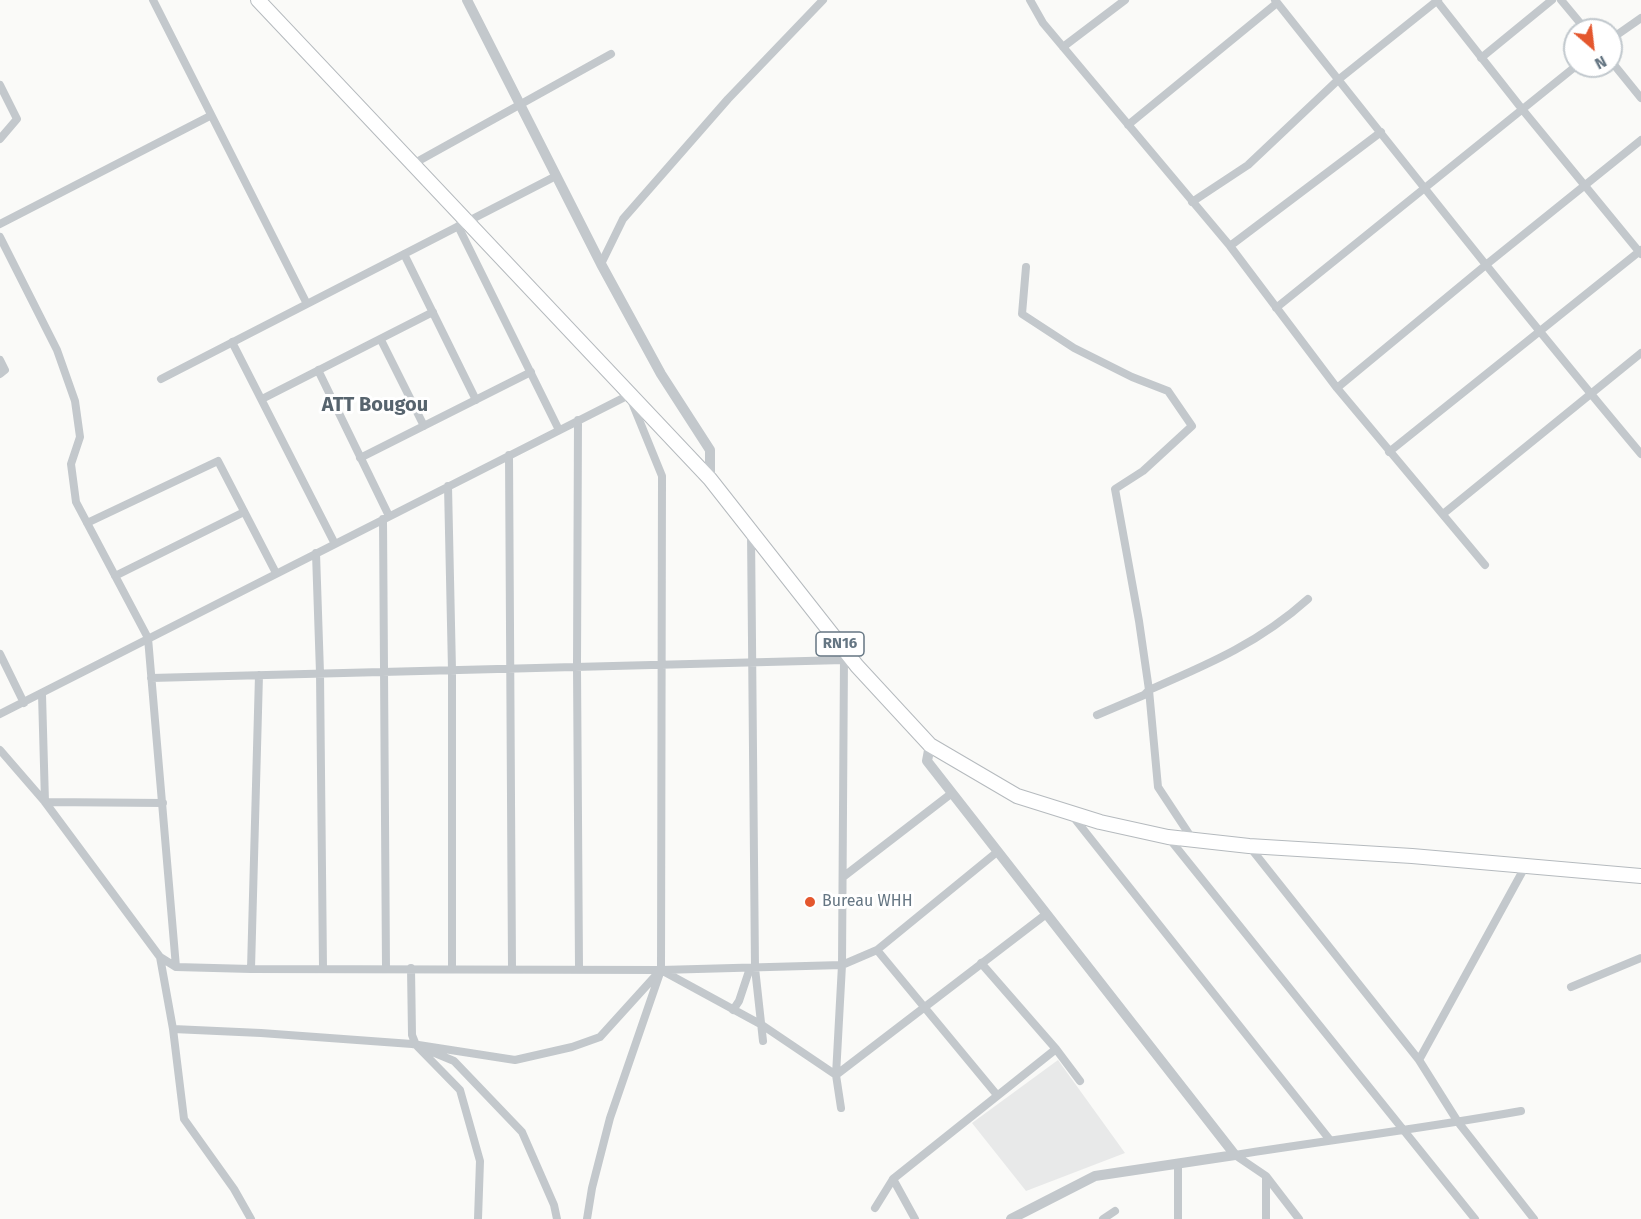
<!DOCTYPE html>
<style>
body{margin:0}
#map{position:relative;width:1641px;height:1219px;overflow:hidden;background:#fafaf8;font-family:"Fira Sans",sans-serif}
canvas{display:block}
.north{position:absolute;left:1563px;top:18px;width:60px;height:60px;box-sizing:border-box;background:#fff;border:2px solid #c1c8cd;border-radius:50%;rotate:152deg;font-size:16px;font-weight:700;line-height:24px;text-align:center;color:#657683}
.north::after{content:'';display:block;margin:auto;width:21px;height:27px;background:#e4572e;clip-path:polygon(50% 0,100% 100%,50% 72%,0 100%)}
</style>
<div id="map">
<canvas width="1641" height="1219"></canvas>
<div class="north">N</div>
</div>
<script>
const c = document.querySelector('canvas').getContext('2d');
c.lineJoin = 'round';
function fillPath(path, color) { c.fillStyle = color; c.fill(path, 'evenodd'); }
function stroke(path, color, width, dash) { c.strokeStyle = color; c.lineWidth = width; c.lineCap = dash ? 'butt' : 'round'; c.setLineDash(dash || []); c.stroke(path); }
function write(font, color, halo, rows, align = 'center') {
  c.font = font + ' "Fira Sans",sans-serif'; c.lineWidth = 6; c.setLineDash([]); c.textBaseline = 'middle'; c.strokeStyle = halo; c.fillStyle = color; for (const [text, x, y, turn = 0] of rows) {
    c.save(); c.translate(x, y); c.rotate((+turn || 0) * Math.PI / 180); c.textAlign = isNaN(turn) ? turn : align; if (halo) c.strokeText(text, 0, 0); c.fillText(text, 0, 0); c.restore();
  }
}
fillPath(new Path2D(`
 M1058 1060 1125 1153 1026 1191 972 1123Z`), '#e8e9e9');
const primary = new Path2D(`
 M258 0 710 479 857 666 930 745 1017 796 1100 822 1168 837 1249 846 1412 856 1641 876`);
stroke(primary, '#b5babe', 16);
stroke(new Path2D(`
 M153 0 307 304
 M1030 0 1043 23 1230 246 1337 388 1485 565
 M1275 0C1396 152 1516 305 1641 454
 M1561 0 1586 30
 M1437 1 1522 109 1641 254
 M1611 39 1641 18
 M1063 47 1125 0
 M1481 58 1552 0
 M1611 61 1641 98
 M0 85 17 119 0 139
 M1128 125 1277 3
 M413 164 611 54
 M1192 202 1248 165 1338 80 1438 0
 M0 224 210 116
 M458 226 559 430
 M0 237 57 350 75 401 80 437 71 464 76 502 148 638 176 967
 M1230 246 1381 132
 M404 254 476 400
 M601 264 623 219 728 99 823 0
 M1026 267 1022 314 1074 348 1132 377 1168 391 1192 426 1143 471 1115 489 1139 621 1149 690 1158 787 1193 840
 M1276 308 1576 66
 M381 340 424 426
 M232 342 335 544
 M0 360 5 370 0 374
 M318 370 389 516
 M161 379 556 176
 M1337 388 1487 264 1641 140
 M262 399 433 312
 M578 420 577 667 579 968
 M1389 452 1641 250
 M509 455 512 968
 M360 458 531 372
 M448 486 452 670V968
 M1443 514 1641 353
 M383 519 386 968
 M87 523 218 461 276 573
 M751 532 755 968 763 1041
 M316 553 320 673 323 968
 M115 576 244 512
 M0 654 24 703
 M151 678 844 660
 M42 694 45 802 163 803
 M0 714 629 395 662 476 661 970 610 1118 592 1188 587 1219
 M1097 715 1144 695 1149 690C1209 664 1259 643 1308 599
 M0 750 45 802 160 957 173 1029 184 1119 234 1189 251 1219
 M1071 814 1330 1140
 M1168 837 1475 1219
 M1249 846 1419 1060 1458 1122 1534 1219
 M843 877 952 793
 M877 950 997 1095
 M160 957 176 967 251 969 661 970 842 965 877 950 997 852
 M981 963 1056 1049 1080 1081
 M411 968 412 1035 416 1045 460 1090 480 1161 478 1219
 M251 969 259 675
 M661 970 762 1025 836 1075 1045 915
 M1571 987 1641 958
 M733 1010 739 1001 750 968
 M173 1029 261 1033 412 1044 515 1060 572 1047 600 1037 658 973
 M430 1051 454 1061 522 1132 554 1205 557 1219
 M1419 1060 1526 865
 M841 1108 836 1075 842 965 844 656
 M1235 1155C1330 1140 1426 1128 1521 1111
 M1235 1155 1266 1176 1299 1219
 M1178 1163V1219
 M893 1179 1056 1049
 M875 1208 893 1179 915 1219
 M1103 1219 1115 1211
 M1266 1219V1177`), '#c3c8cc', 8);
stroke(new Path2D(`
 M467 0 601 264 661 374 710 450V479
 M930 745 927 761 1235 1155
 M1011 1219 1095 1176 1235 1155`), '#c3c8cc', 10);
stroke(primary, '#fff', 14);
for (const [x, y, r, color] of [
 [810,902,6,"#e4572e"]
]) { const dot = new Path2D(); dot.arc(x, y, r, 0, 2 * Math.PI); c.fillStyle = color; c.fill(dot); stroke(dot, '#fff', 2); }
for (const [x, y, w] of [
 [840,644,48]
]) { const box = new Path2D(); box.roundRect(x - w / 2, y - 12, w, 24, 4.5); c.fillStyle = '#fff'; c.fill(box); stroke(box, '#657683', 1.5); }
write('bold 15px', '#657683', null, [
 ["RN16",840,644]
]);
write('16px', '#657683', '#fff', [
 ["Bureau WHH",822,902]
], 'left');
write('bold 20px', '#57646e', '#fff', [
 ["ATT Bougou",375,405]
]);
</script>
